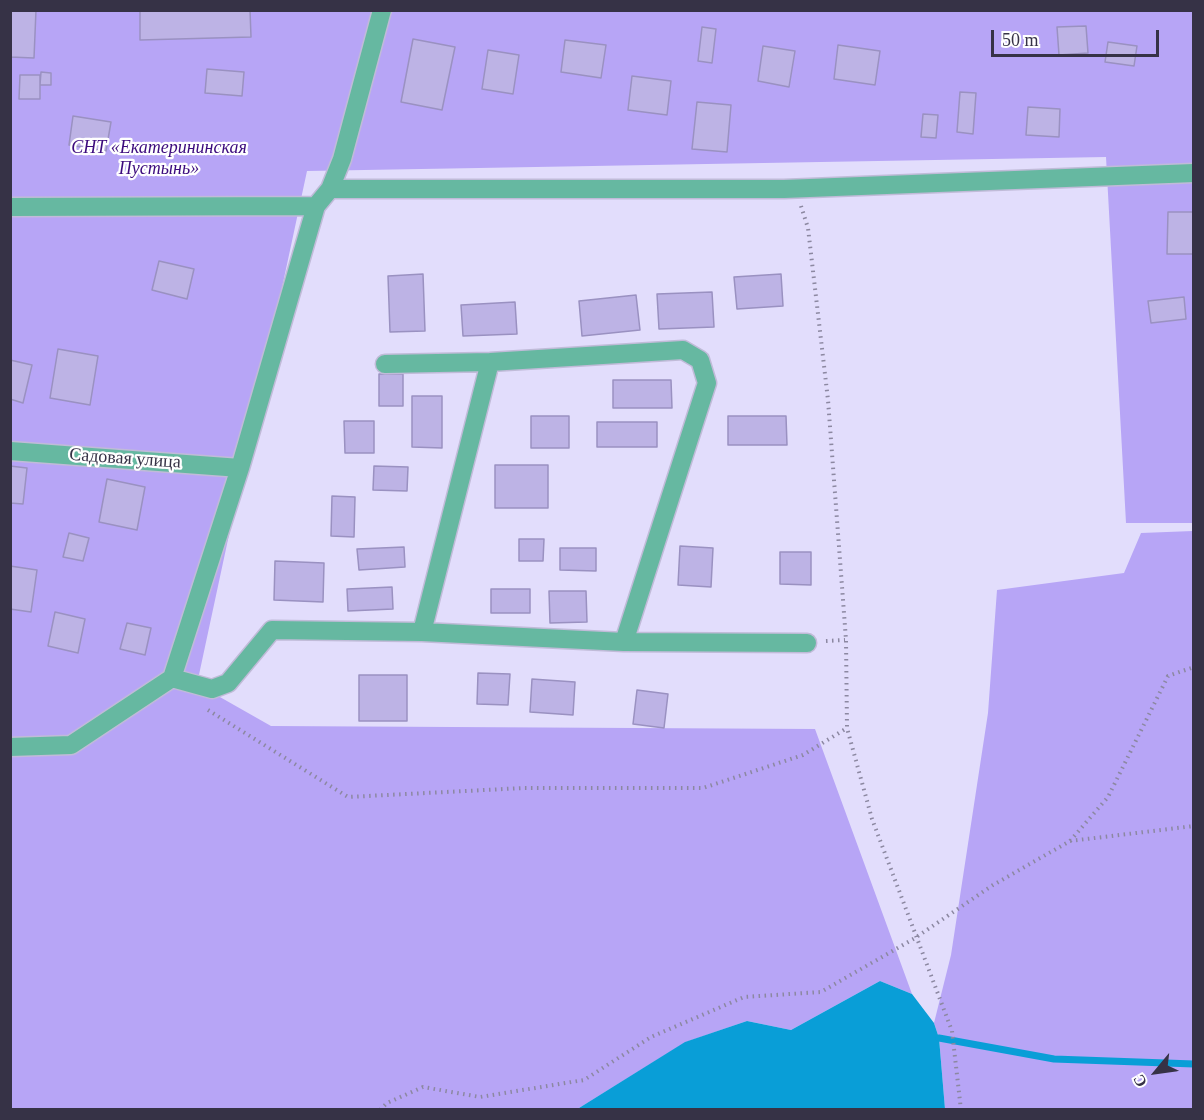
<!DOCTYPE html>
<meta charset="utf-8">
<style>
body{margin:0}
#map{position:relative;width:1204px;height:1120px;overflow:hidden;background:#e2ddfc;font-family:Georgia,serif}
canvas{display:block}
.frame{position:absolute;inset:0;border:12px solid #363246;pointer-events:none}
.north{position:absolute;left:1126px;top:1042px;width:60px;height:60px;-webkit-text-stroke:4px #fff;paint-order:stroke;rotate:241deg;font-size:16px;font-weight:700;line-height:24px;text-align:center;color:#363246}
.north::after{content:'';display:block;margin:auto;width:21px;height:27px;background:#363246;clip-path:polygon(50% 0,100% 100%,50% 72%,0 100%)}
.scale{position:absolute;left:991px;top:30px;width:168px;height:27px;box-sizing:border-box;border:3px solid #363246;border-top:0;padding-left:8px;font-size:18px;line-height:21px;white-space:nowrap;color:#363246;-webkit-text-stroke:4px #fff;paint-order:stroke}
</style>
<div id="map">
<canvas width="1204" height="1120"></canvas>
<div class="frame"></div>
<div class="north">С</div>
<div class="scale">50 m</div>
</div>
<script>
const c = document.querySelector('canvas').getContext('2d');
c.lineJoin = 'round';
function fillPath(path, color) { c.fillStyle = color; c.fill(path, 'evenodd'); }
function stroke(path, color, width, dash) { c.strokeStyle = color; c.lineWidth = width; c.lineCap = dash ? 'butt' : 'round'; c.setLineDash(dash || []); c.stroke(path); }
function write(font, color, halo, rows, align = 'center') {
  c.font = font + ' Georgia,serif'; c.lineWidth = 4.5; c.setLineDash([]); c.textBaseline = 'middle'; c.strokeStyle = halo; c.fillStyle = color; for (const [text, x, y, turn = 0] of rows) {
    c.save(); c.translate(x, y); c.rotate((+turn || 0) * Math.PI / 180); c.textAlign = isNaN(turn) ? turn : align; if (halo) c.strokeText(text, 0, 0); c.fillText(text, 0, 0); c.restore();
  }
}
fillPath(new Path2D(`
 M10 11H1193V523H1126L1106 157 307 171 197 684 271 726 815 729 912 994 880 981 791 1030 747 1021 686 1042 579 1108 566 1110 11 1109Z
 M1193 531V1109H945L939 1038 934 1023 951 955 988 713 997 590 1124 573 1141 533Z`), '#b7a5f6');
fillPath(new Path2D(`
 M880 981 912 994 934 1023 939 1038 945 1109H566L579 1108 685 1042 747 1021 791 1030Z`), '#099ed7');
stroke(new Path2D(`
 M939 1038 1054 1059 1194 1064`), '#099ed7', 7);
const building = new Path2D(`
 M10 10H36L34 58 10 57Z
 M140 10H250L251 37 140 40Z
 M1086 26 1088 53 1059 55 1057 27Z
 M702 27 716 29 712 63 698 61Z
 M413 39 455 47 442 110 401 102Z
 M565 40 606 45 601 78 561 72Z
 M1108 42 1137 46 1134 66 1105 62Z
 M838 45 880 51 875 85 834 79Z
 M763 46 795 51 789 87 758 81Z
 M488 50 519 55 513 94 482 89Z
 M207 69 244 72 242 96 205 93Z
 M41 72 51 73V85H40Z
 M20 75H40V99H19Z
 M632 76 671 81 667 115 628 110Z
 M960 92 976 93 973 134 957 132Z
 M697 102 731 105 727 152 692 149Z
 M1028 107 1060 109 1059 137 1026 135Z
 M923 114 938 115 936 138 921 137Z
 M73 116 111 122 106 151 69 145Z
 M1168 212H1194V254H1167Z
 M159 261 194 269 187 299 152 290Z
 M423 274 425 331 390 332 388 276Z
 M781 274 783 306 737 309 734 277Z
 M712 292 714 327 659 329 657 294Z
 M636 295 640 330 582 336 579 301Z
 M1184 297 1186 319 1151 323 1148 301Z
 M515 302 517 334 463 336 461 305Z
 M58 349 98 356 90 405 50 398Z
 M10 360 32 365 23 403 10 399Z
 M379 374H403V406H379Z
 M613 380H671L672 408H613Z
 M412 396H442V448L412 447Z
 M531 416H569V448H531Z
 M728 416H786L787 445H728Z
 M344 421H374V453H345Z
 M597 422H657V447H597Z
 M495 465H548V508H495Z
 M10 466 27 468 23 504 10 503Z
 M374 466 408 467 407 491 373 490Z
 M107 479 145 487 137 530 99 522Z
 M332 496 355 497 354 537 331 536Z
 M69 533 89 538 83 561 63 557Z
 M519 539H544L543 561H519Z
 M680 546 713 548 711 587 678 585Z
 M404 547 405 567 359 570 357 549Z
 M560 548H596V571L560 570Z
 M780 552H811V585L780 584Z
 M275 561 324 563 323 602 274 600Z
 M10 566 37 570 31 612 10 609Z
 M392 587 393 609 348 611 347 589Z
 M491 589H530V613H491Z
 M549 591H586L587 622 550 623Z
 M55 612 85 619 78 653 48 646Z
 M127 623 151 628 145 655 120 649Z
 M478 673 510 674 508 705 477 704Z
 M359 675H407V721H359Z
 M532 679 575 682 573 715 530 712Z
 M637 690 668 694 664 728 633 724Z`);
fillPath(building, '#bdb3e5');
stroke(building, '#9a91c1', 1.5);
const minor = new Path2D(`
 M330 189H784L1194 173
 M10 207 316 206
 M385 364 490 362 683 350 700 360 707 383 624 642
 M10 451 240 468
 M422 632 490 362
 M172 678 212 689 228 683 272 630 422 632 624 642 807 643
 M10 747 71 745 172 678 240 468 316 206 330 189 342 159 382 10`);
stroke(minor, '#c0bbd8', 21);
stroke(new Path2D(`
 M801 206 808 228 828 400 846 640 847 728 872 819 952 1031 961 1110
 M826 641 845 640
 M208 710 348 797 524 788H703L803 755 847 728
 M1070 841 1194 826
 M380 1110 387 1103 423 1087 480 1097 584 1080 651 1037 744 997 821 992 915 938 993 885 1070 841 1108 797 1168 676 1194 667`), '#8c88a1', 4, [1.5, 4.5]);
stroke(minor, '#66b8a1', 18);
write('italic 18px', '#3c0b7d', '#fff', [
 ["СНТ «Екатерининская",159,148],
 ["Пустынь»",159,169]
]);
write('18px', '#363246', '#fff', [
 ["Садовая улица",125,459,4]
]);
</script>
